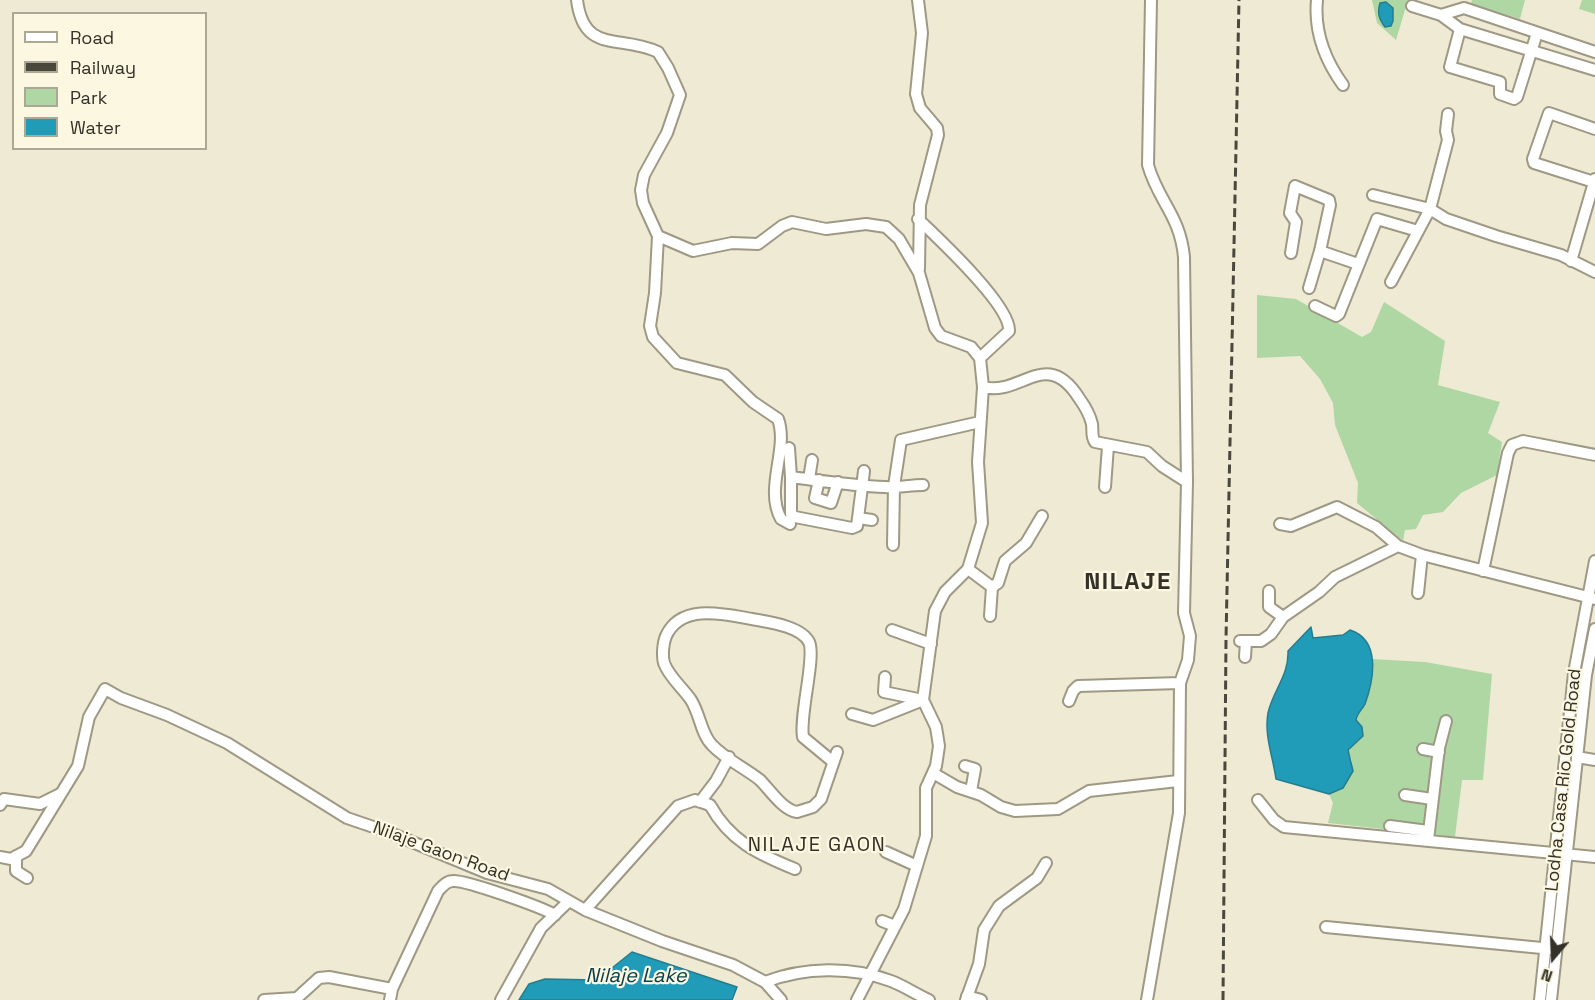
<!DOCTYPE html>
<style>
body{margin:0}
#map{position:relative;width:1595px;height:1000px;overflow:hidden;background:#efead3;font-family:"Space Grotesk",sans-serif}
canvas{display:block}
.legend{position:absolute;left:12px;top:12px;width:195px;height:138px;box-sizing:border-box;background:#fcf7e0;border:2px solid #aca896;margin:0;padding:8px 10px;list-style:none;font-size:18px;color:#333128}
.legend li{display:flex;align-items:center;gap:12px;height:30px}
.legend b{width:30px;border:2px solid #aca896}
.north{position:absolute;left:1523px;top:928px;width:60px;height:60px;-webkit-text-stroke:4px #fcf7e0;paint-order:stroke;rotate:199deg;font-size:16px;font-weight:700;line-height:24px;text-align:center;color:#333128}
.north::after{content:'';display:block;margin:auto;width:21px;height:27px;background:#333128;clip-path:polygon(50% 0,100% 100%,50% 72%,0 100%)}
</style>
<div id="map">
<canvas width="1595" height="1000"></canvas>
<ul class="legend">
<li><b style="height:8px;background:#fff"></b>Road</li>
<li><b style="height:8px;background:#4a483d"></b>Railway</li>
<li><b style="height:16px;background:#aed7a4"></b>Park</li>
<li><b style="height:16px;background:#209cb9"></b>Water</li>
</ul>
<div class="north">N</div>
</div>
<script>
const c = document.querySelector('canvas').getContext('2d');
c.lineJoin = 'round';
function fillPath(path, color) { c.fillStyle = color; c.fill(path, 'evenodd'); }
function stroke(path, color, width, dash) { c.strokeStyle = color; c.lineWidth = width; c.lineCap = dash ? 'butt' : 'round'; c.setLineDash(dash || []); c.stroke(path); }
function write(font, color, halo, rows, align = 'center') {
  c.font = font + ' "Space Grotesk",sans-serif'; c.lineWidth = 4.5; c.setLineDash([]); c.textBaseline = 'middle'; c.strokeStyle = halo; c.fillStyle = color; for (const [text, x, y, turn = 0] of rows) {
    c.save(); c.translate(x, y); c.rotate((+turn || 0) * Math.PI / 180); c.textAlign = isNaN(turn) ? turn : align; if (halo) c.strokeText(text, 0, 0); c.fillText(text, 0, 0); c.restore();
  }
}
fillPath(new Path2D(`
 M1372 0H1408L1396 40 1377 23Z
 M1472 0H1525L1520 19 1471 4Z
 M1582 0H1595V14L1579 9Z
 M1257 295 1296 299 1362 337 1371 332 1384 302 1445 341 1438 385 1500 402 1488 433 1502 442 1497 475 1461 493 1443 512 1423 515 1416 529 1405 530 1403 541 1357 503 1358 483 1335 425 1333 403 1320 379 1300 356 1257 358Z
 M1372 659 1425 662 1492 674 1483 780H1462L1455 837 1328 823 1333 803 1329 794 1343 788 1352 761 1348 750 1363 736 1356 720 1367 693Z`), '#aed7a4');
const water = new Path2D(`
 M1386 2 1393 8V21L1391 26 1385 27C1379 19 1377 13 1380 3Z
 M1311 627 1313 638 1343 635 1350 630C1381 640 1374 679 1365 704 1362 710 1357 713 1356 720L1362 727 1363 736 1348 750 1353 771 1343 788 1329 794 1276 779C1273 757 1264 735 1268 713 1273 690 1289 676 1288 651Z
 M632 952 737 987 732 1000H519L529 984 545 979 597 980Z`);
fillPath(water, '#209cb9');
stroke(water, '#267c8e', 1.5);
const minor = new Path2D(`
 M577 0C584 55 620 34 658 52L668 68 680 95 667 133 644 175 641 190 643 203 658 236 655 293 650 326 653 337 677 363 725 375 753 402 778 419C789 449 764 488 781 519L790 524
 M918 0 922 33 916 94 920 108 937 128 938 135 920 205 919 269
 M1317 0C1314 31 1325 60 1343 85
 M1412 6 1441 15
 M1460 29 1450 67 1500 82V94L1514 99 1517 97 1537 33
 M1595 52 1464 8 1441 15 1460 29 1595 70
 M1594 182 1534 163 1533 159 1549 113 1595 129
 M1373 195 1430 209 1446 219 1496 236 1561 255 1595 272
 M918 219C938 238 1011 306 1009 331L980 358
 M658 236 693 251 732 243 758 244 782 226 792 222 826 229 866 224 886 227 899 239 919 273 935 328 941 336 971 347 980 358 983 387 978 462 982 523 968 569 945 592 935 611 923 700 936 727 939 746 936 766 926 788V836L904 909 857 1000
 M1291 253 1296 222 1290 213 1295 186 1329 200 1330 205 1320 251 1358 264
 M1571 261 1595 179
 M1391 282 1430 209 1448 140 1446 131 1448 114
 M1309 288 1320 251
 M1315 306 1336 316 1339 314 1377 219 1418 231
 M983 387C1021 397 1046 346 1079 398 1084 405 1090 415 1092 424 1093 431 1091 436 1095 442L1147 452 1162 466 1187 482
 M789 448 791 477
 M864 471 857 526 852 528 795 517 791 514V477C822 481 854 486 885 487 897 488 910 485 923 485
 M809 479 812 460
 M819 480 815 498 831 503 838 482
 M1105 487 1108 446
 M858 518 872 520
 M1280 524 1291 526 1337 507 1376 527 1398 546
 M893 545 894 486 901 440 980 422
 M968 569 992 587 990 616
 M1483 571 1508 453 1512 445 1523 441 1595 455
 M992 587 998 583 1005 561 1026 543 1042 516
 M1269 591V607L1283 617
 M1418 593 1422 555
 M892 630 931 644
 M1240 641H1261L1271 634 1283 617 1319 592 1335 577 1398 546 1422 555 1595 599
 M1245 657 1246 641
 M885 677 884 692 923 700
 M1069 701 1073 691 1078 686 1180 683
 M852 714 873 720 923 700
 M1423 749 1439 752
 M1577 757 1595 760
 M832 761 803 737C799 716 816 657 809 642 801 626 768 622 752 619 724 614 681 603 666 636 663 643 662 656 664 663 669 677 683 688 691 700 700 714 701 734 712 745 725 759 745 768 760 780 770 790 783 810 797 812L813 807 821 799 837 752
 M965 766 975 769 971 791
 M933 773 957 787 981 795 1001 807 1015 811 1058 809 1089 791 1178 781
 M1405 795 1432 799
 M1258 800 1274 820 1284 827 1595 857
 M700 802 716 781 729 757
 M0 805 4 799 40 804 60 794
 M1390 826 1428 831
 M1428 840 1439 748 1446 721
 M886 852 917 866
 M16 856V871L27 878
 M0 857 11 859 26 851 78 766 89 717 105 689 121 698 167 715 227 743 347 818 388 832 487 873 548 889 585 910 662 941 733 965 765 982 781 1000
 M585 910 678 806 695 800 710 805C730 841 758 854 795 869
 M882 921 895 926
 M1326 927 1552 949
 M765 982C804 967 851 966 891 981 904 986 916 994 929 1000
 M967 996 981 1000
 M264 1000 297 998 319 978 329 977 392 989
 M390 1000 392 989 438 891C442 887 446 881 453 881 466 880 541 907 555 915
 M501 1000 541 928 568 902
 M966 1000 979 964 984 930 999 906 1037 878 1046 863
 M1147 1000 1179 813 1180 683 1188 660 1190 636 1184 613 1187 482 1184 257C1180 215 1158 201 1148 165L1151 0
 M1540 1000 1574 673 1595 561
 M1551 1000 1586 675 1595 629`);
stroke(minor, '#9e9984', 14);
stroke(minor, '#fff', 10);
stroke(new Path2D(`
 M1223 1000 1226 639 1239 0`), '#4a483d', 3, [9, 4.5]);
write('18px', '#333128', '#fcf7e0', [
 ["Lodha Casa Rio Gold Road",1564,780,-84],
 ["Nilaje Gaon Road",441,852,20]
]);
c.letterSpacing = '1.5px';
write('20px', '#333128', '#fcf7e0', [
 ["NILAJE GAON",817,846]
]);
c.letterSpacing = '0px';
write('italic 20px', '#0c404c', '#fcf7e0', [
 ["Nilaje Lake",636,977]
]);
c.letterSpacing = '1.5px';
write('bold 24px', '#333128', '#fcf7e0', [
 ["NILAJE",1128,582]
]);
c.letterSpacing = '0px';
</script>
